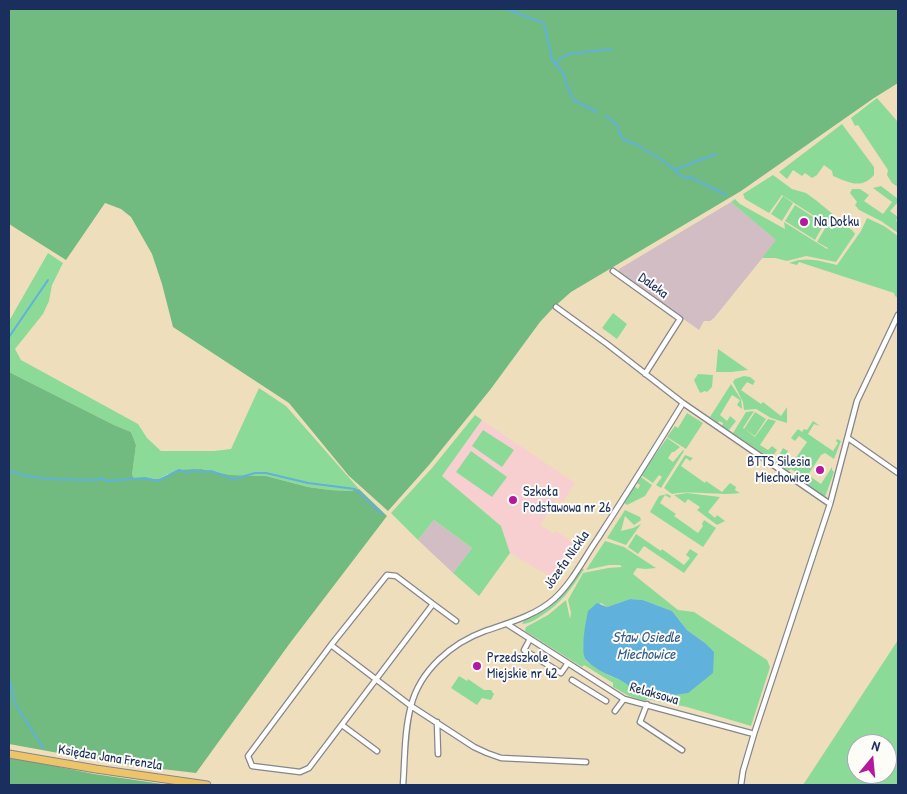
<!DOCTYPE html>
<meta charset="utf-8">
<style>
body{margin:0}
#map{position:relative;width:907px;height:794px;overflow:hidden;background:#efdebc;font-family:"Patrick Hand",sans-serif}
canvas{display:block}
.frame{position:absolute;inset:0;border:10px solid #1b2f5e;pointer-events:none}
.north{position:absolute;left:847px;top:734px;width:50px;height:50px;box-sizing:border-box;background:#fdfcf7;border:1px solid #a3aaba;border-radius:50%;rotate:17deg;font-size:14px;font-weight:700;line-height:20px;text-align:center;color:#1b2f5e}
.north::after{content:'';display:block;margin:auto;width:18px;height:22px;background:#b5179e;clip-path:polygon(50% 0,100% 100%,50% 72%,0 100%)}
</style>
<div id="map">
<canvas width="907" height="794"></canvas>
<div class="frame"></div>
<div class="north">N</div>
</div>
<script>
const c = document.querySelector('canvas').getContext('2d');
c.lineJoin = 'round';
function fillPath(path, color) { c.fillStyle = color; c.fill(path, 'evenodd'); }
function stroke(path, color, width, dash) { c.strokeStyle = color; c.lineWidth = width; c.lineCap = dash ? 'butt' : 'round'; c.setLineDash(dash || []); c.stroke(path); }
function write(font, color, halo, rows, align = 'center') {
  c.font = font + ' "Patrick Hand",sans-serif'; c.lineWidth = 4; c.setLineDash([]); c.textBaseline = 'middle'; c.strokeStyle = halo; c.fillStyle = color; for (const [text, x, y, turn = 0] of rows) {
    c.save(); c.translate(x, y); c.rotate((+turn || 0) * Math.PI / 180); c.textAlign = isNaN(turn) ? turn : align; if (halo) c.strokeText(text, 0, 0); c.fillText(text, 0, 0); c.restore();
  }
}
fillPath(new Path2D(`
 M482 420 575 483 563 502 556 499 540 525 554 534 556 531 575 544 552 578 510 553 501 526 442 476Z`), '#f7cfd0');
fillPath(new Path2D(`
 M731 202 777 240 714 318 710 321H704L699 330 619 273V269Z
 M434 520 472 548 453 573 418 540Z`), '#d2bdc5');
fillPath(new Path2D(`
 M877 98 898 122V187L892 183 887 175 888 170 858 125 855 126 851 118Z
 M842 124 874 167V175C861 190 848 182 833 176L832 171 824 165 817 175 812 178 805 173 802 176 793 170 787 179 779 172Z
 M773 175 792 189 806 193 817 201 853 231 855 234 836 262 806 256 787 261 775 258H762L776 240 731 202 735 199 740 204 785 229 784 222 827 249 828 248 817 242 827 225 831 227 782 195 769 213 745 199 743 194Z
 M881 186 898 199V202L890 211 898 217 896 221 898 222V233L881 221 859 210 855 205 857 202 850 193 852 189H860L869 195 864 201 883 214 892 202 873 188Z
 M783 196 793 203 782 221 771 214Z
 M795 205 824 224 815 240 785 221Z
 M867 218 884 226 898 236V298L895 296 894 293 799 262 797 265 789 263C806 256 820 261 837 265L861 231Z
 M48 253 63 263 52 285 49 301 43 314 15 349 21 360 138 424 147 438 161 451H214L231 449 259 388 286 406 359 489 350 491 330 490 308 487 266 476 230 475 201 469 168 474 159 479 134 478 132 475 136 445 131 432 114 425 9 372V321Z
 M613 313 627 324 617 339 602 328Z
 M718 349 748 370 731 372H716Z
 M698 374 713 375 712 387 707 392 705 391 700 393 694 380Z
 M744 376 750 377 755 381 753 385 747 382 741 390 761 404 763 402 781 416 787 407V423L771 418 756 409 744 410 743 402 733 382 735 379Z
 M731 384 741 399 742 409 737 405 740 400 732 395 720 415 727 421 730 416 736 421 729 430 722 426 723 423 719 421 718 423 710 417Z
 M754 411 743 428 744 429 755 412 766 419 755 436 745 429 755 437 768 419 776 421 760 445 768 450 772 446 777 450 771 459 733 433 746 412Z
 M687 413 703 423 686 449 667 437 675 426 678 428Z
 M475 415 482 420 442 476 501 526 510 553 479 596 453 573 472 548 434 520 418 540 391 513 432 468Z
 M813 421 820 426 814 424 808 434 833 451 838 443 836 441 837 439 841 441 834 459 825 453 821 455 808 475 821 484 832 467V470L834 472 825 497 804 483 805 478 791 469 787 472 775 463 783 448 788 451 785 457 793 462 807 442 799 436 795 441 791 438 798 429 802 432 804 429 807 430Z
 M483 430 514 450 502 467 472 446Z
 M667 438 680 447 674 452H672L668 458 673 462 683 450 684 451 661 488 656 485 662 477 659 475 653 483 641 475Z
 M471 451 507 477 492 497 456 472Z
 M685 455 693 458 690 461 686 458 681 466 705 483 706 481 722 492 730 483 736 487 735 490 740 493C717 496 694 490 672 494L664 488Z
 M641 477 652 485 645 496 627 505 624 503 634 486 638 489 640 485 637 483Z
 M687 493 720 497 708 512 715 518 717 515 725 521 717 525 697 510 700 507 688 499 685 503 674 495Z
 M667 494 671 496 670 498 665 495 660 503 676 514 674 516 698 533 703 526 702 524 704 520 716 528 703 547 650 512 659 496Z
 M625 510 640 517 641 520 634 525 625 516 621 531 633 528 641 524 626 545 607 538Z
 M636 534 661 551 662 549 684 565 690 558 686 555 690 549 698 554 684 573 644 546 638 554 628 547Z
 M605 541 624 547 656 568 645 569 637 568 633 574 678 610 694 612 767 660 770 667 751 726 687 707 647 699 645 701 629 696 613 687V683L584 665 582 667 525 631 526 627 548 615 566 600 570 619 571 613 568 600 583 573 608 568 622 567 620 565H609L586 570ZM630 599 643 600 672 611 687 630 705 643 674 695 664 692 633 691 627 683 610 676 586 661 583 646 587 617 601 603 607 607Z
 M580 568 584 569C572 588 561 604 541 616 535 620 529 624 522 624 526 616 535 614 542 610 560 600 570 585 580 568Z
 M898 640V785H803ZM857 744H887V774H857Z
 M459 676 467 681 468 679 484 690H491L494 694 491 700 482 698 477 705 451 688Z`), '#8cda98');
fillPath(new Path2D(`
 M9 9H898V83L874 98 741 191 571 292 554 307 540 322 490 390 429 465 388 511 349 476 289 403 173 327 162 284 152 254 131 217 121 209 105 203 66 260 9 224Z
 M9 372 114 425 131 432 136 445 132 475 134 478 159 479 178 470 201 469 230 475 266 476 308 487 330 490 350 491 359 489 387 516 290 643 196 773 119 764 9 744Z
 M9 757 94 774 169 785H9Z`), '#71ba80');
fillPath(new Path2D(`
 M630 599 643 600 672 611 687 630 705 643 714 652 713 673 688 693 674 695 664 692 633 691C627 682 620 680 611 676 604 673 593 667 587 661 579 654 586 621 588 611L597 603 607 607Z`), '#60b1db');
stroke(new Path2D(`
 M506 9 544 23 552 60 565 76C564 82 571 93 573 100L597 112
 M555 63 568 54 612 49
 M606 116 618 126 619 132 623 139 635 144 661 159 684 178 690 177 726 195
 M674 170 716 154
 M9 337 48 280
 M9 471C37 481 66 479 96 480L103 478 106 481 145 478 158 481 179 470 188 473 192 470 202 472 211 471 234 479 255 473H266L308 483 355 489 382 514
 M9 678 15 704 44 749`), '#60b1db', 2);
const minor = new Path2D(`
 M613 271 680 319 645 374
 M556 307 607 344 683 403 830 504
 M848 438 898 473
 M433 604 456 621
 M507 624 624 699 754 734
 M530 639 524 650 561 673 568 663
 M331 645 387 575 396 576 433 604 309 768 300 772 252 766 248 756 331 645 411 706 474 747 487 753 501 758 586 762
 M572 680 606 701
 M647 704 640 722 682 750
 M615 711 624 699
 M437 722 438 754
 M342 725 377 751
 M403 785C405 759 404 732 411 706 420 670 452 643 485 631 508 623 535 616 554 599 572 583 584 558 598 538 627 493 655 449 683 403
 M741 785 743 771 754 734 830 504 857 401 898 315`);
const primary = new Path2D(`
 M9 754 96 769 207 785`);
stroke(minor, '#85868d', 7);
stroke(primary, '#85868d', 9);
stroke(minor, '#fff', 4.5);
stroke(primary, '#eec469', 7);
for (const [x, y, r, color] of [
 [804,222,5,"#b5179e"],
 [820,470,5,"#b5179e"],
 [513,500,5,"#b5179e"],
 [477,666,5,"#b5179e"]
]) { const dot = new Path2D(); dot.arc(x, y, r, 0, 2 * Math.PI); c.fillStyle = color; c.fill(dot); stroke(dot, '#fdfcf7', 2); }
write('14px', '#1b2f5e', '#fdfcf7', [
 ["Na Dołku",814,222],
 ["BTTS Silesia",810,462,"right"],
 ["Miechowice",810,478,"right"],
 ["Szkoła",523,492],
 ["Podstawowa nr 26",523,508],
 ["Przedszkole",487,658],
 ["Miejskie nr 42",487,674]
], 'left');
write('14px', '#1b2f5e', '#fdfcf7', [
 ["Daleka",653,286,36],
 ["Józefa Nickla",567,560,-55],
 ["Relaksowa",654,694,16],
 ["Księdza Jana Frenzla",110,758,9]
]);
write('italic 15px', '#335c8a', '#fdfcf7', [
 ["Staw Osiedle",646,638],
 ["Miechowice",646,655]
]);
</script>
